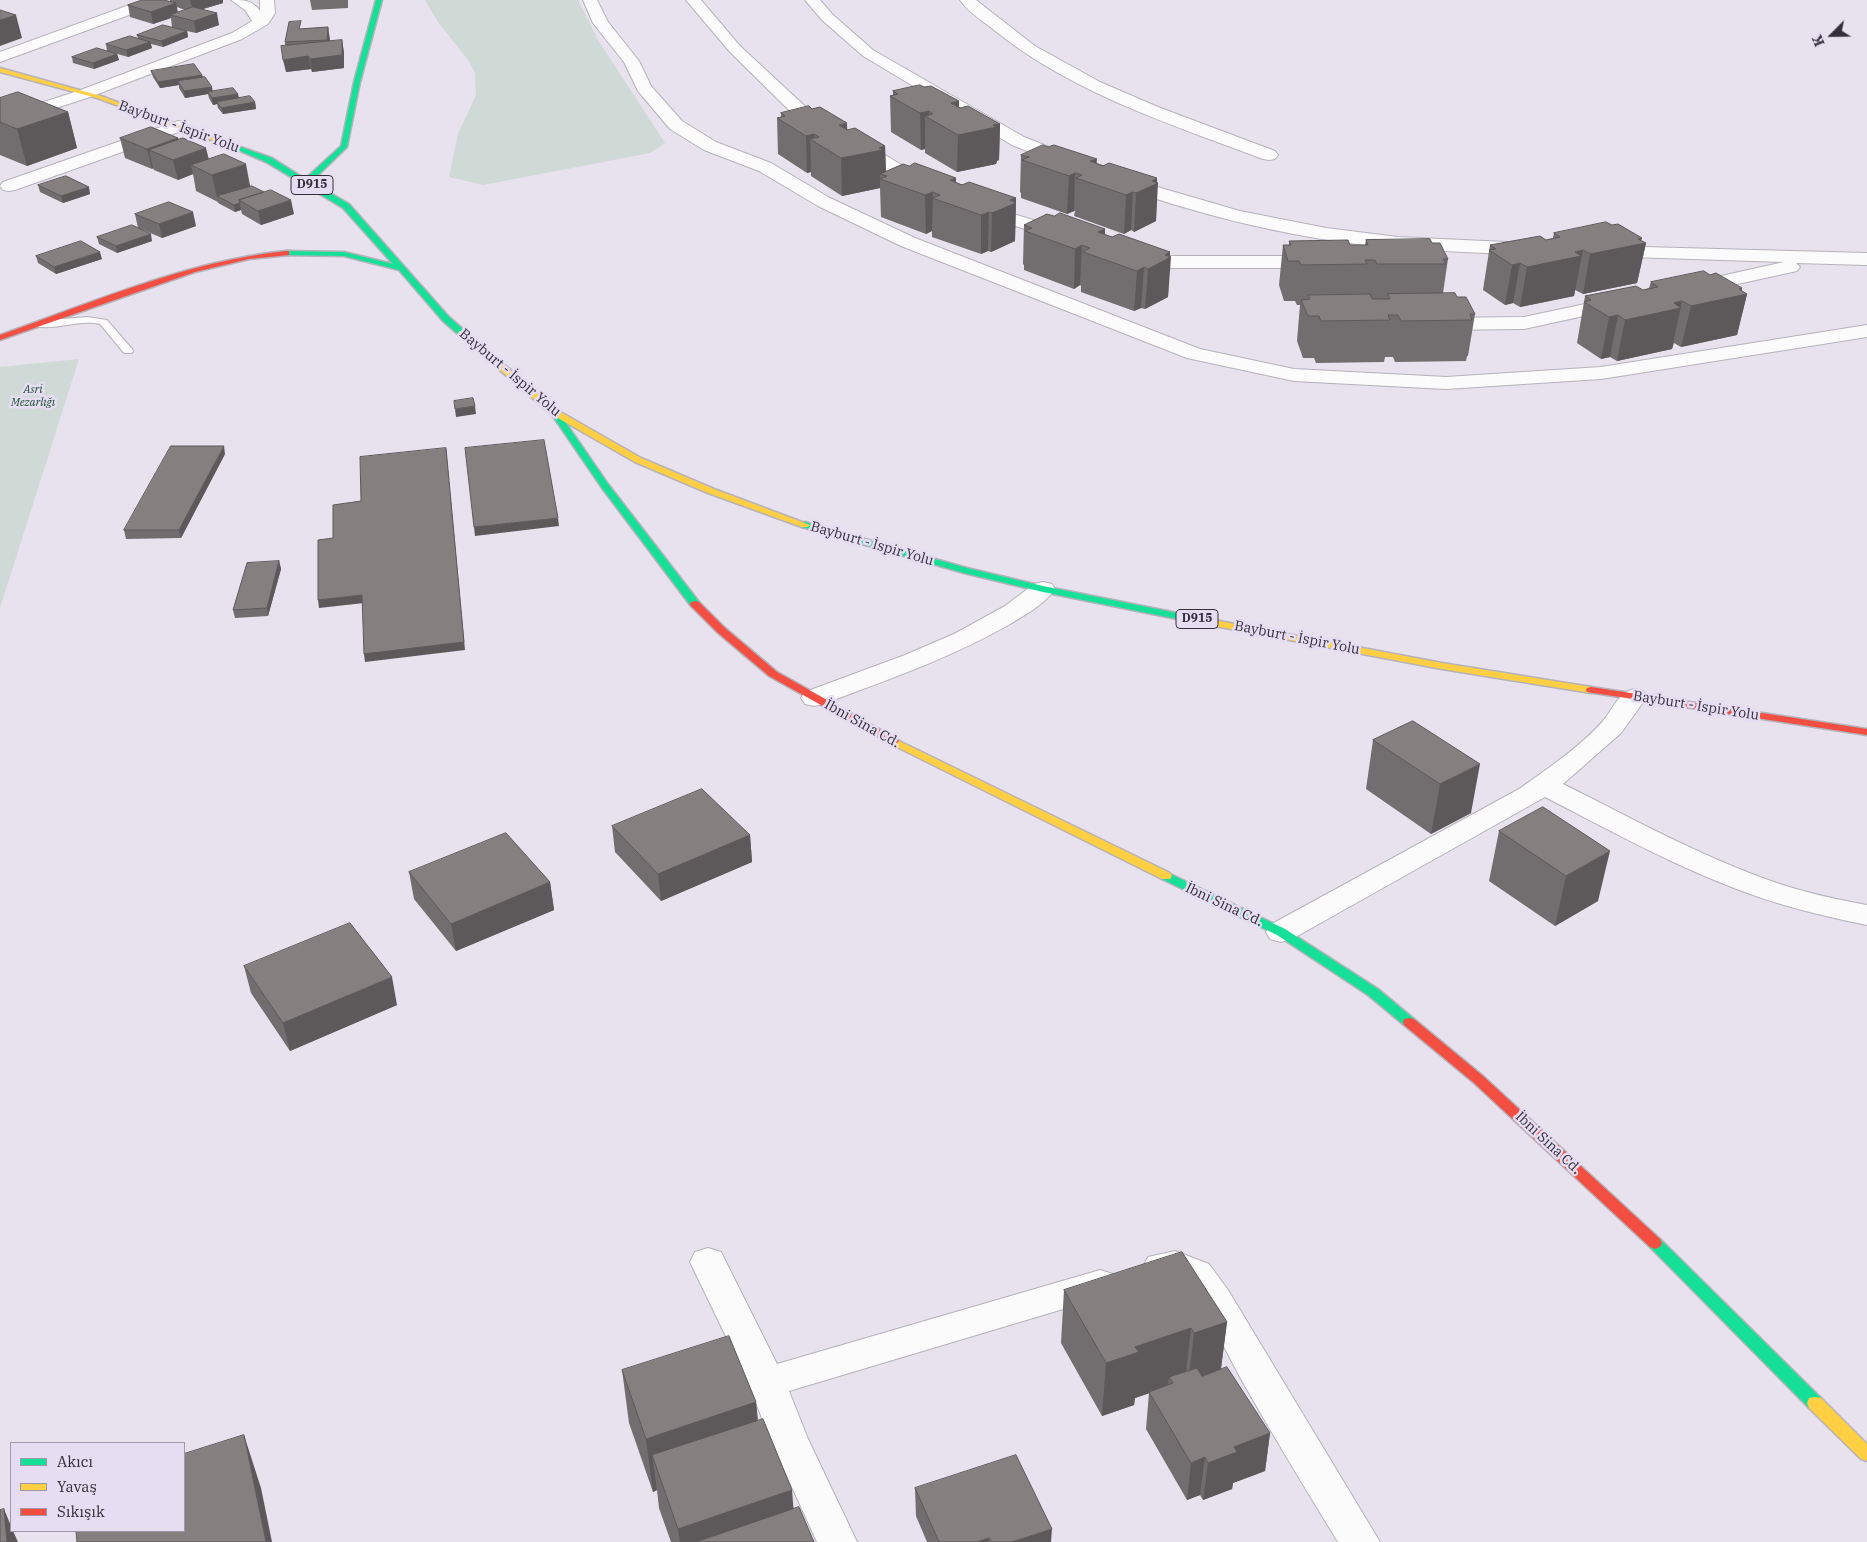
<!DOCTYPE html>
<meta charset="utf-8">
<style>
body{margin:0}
#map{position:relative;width:1867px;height:1542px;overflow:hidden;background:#e7e2ee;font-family:"IBM Plex Serif",serif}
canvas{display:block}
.legend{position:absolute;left:10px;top:1442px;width:175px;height:90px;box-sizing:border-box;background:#e6ddf3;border:1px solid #9f98a9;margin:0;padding:6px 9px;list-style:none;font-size:15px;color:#343039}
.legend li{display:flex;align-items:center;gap:10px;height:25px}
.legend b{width:25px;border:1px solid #9f98a9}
.north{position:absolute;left:1807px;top:10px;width:50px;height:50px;-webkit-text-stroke:4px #e6ddf3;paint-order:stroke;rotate:247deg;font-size:14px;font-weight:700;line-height:20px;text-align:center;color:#343039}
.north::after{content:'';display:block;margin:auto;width:18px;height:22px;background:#343039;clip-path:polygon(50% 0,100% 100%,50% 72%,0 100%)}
</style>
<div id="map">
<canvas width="1867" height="1542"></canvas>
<ul class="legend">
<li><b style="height:6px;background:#16e098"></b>Akıcı</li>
<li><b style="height:6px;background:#ffcf43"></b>Yavaş</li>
<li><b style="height:6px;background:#f24e42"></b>Sıkışık</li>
</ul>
<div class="north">K</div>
</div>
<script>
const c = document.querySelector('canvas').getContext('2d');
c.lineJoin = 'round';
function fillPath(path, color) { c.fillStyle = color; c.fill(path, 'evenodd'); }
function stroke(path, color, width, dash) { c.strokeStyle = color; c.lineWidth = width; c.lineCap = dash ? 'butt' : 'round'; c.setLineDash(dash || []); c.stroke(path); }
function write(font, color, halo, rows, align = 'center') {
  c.font = font + ' "IBM Plex Serif",serif'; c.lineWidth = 5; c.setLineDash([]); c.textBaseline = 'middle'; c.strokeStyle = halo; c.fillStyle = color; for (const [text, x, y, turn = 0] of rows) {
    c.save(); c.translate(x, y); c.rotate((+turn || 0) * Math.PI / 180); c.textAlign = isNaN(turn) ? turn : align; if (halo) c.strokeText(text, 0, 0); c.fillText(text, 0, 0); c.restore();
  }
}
fillPath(new Path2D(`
 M425 0H578L598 40 665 143 650 153 483 185 449 177 458 134 476 95 475 73 469 61 438 22Z
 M79 359 0 608V367Z`), '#cfd9d6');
const lane = new Path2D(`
 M87 317 107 320 132 349 133 351 132 353H124L100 324C78 319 56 331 34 326L33 324 38 321Z`);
const street = new Path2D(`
 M143 0H164L162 3 0 62V52Z
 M231 0C245 0 252 0 260 11V0H274L275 13 268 24 242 39 90 97 0 126V116L78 91 232 33 252 21 245 10Z
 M583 0H597L608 22 639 61 651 86 682 121 716 142 771 163 830 198 915 238 1200 349 1294 369 1446 377 1601 367 1867 325V337L1601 379 1446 389 1294 381 1187 358 901 246 818 206 759 171 704 150 670 129 638 91 624 62 593 23Z
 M686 0H701L740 46 808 109 932 183 935 187 932 191 926 192 920 191 796 117 730 52Z
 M805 0H820L832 14 873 50 1024 137 1077 158 1080 162 1077 166 1071 167 1065 166 1012 145 863 56 822 20Z
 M960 0H976L1035 46 1100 82 1158 107 1275 151 1278 155 1275 159 1269 160 1263 159C1170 124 1072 93 994 30 983 21 968 12 960 0Z
 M178 121 184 122 186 126 184 130 15 190 9 191 3 190 0 186 3 182Z
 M1123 177 1240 211 1326 228 1398 237 1528 243 1535 245 1537 249 1535 253 1528 255C1471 252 1414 251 1357 244 1275 234 1195 213 1117 186L1114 182 1117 178Z
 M980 204 1070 231 1072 235 1070 239 1063 241 974 213 971 209 974 205Z
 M1606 246 1867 253V265L1796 263 1800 267 1797 271 1692 294 1685 292 1682 288 1685 284 1784 262 1599 256 1597 252 1599 248Z
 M1136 249 1166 256H1319L1326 258 1329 262 1326 266 1319 268H1166L1129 259 1127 255 1129 251Z
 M1618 297 1625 299 1628 303 1625 307 1524 329 1436 330 1429 328 1426 324 1429 320 1436 318 1524 317Z
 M1043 582 1052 584 1055 589C1045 604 1025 615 1010 624 951 658 887 680 823 704L814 706 805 704 801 698 805 692 905 655 954 634 1005 606 1034 584Z
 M1634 689 1643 691 1647 697 1621 733 1563 784C1631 818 1698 855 1771 881 1802 892 1834 899 1867 905V925C1822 916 1777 905 1734 888 1669 863 1607 829 1545 797L1292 939 1281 942 1270 939 1266 932 1270 925 1519 789C1546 770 1581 746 1603 721 1613 709 1618 693 1634 689Z
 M708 1248 721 1252 777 1364 1100 1270 1113 1274 1118 1284 1113 1294 1100 1298 789 1391 808 1439 857 1542H817L770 1439 748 1382 690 1262 695 1252Z
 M1175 1251 1209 1264 1228 1290 1380 1542H1338C1305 1488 1272 1434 1241 1379 1227 1353 1204 1304 1184 1285 1177 1278 1159 1281 1148 1277L1143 1267 1148 1257Z`);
const fast = new Path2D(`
 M376 0H382L360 82 347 147 311 182 349 204 449 317 465 331V335H459L443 321 399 270 344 256 283 255 282 253 286 251 344 252 393 264 343 208 266 162 224 144 229 143 272 158 305 179 341 146 354 82Z
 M554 409 557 410 608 484 699 602 700 604 699 606H691L602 488 550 412Z
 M805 522 967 568 1043 586 1182 614 1187 617 1182 620 1043 592 964 573 802 527V523Z
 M1166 872 1285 929 1378 989 1414 1019 1415 1022 1414 1025H1404L1368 995 1277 935 1162 879 1160 876Z
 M1655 1237 1660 1239 1821 1398 1823 1403 1821 1408 1815 1409 1809 1408 1650 1247 1648 1243 1650 1239Z`);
const slow = new Path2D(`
 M0 68 101 96 230 144 225 145 97 98 0 72Z
 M459 331H465L557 410 641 458 714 489 810 525 808 527H802L708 493 635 462 551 414 459 335Z
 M1182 614 1442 663 1591 687 1596 690 1591 693 1442 669 1178 619 1177 617Z
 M893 738 1170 873 1172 876 1170 879H1162L889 743 887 741 889 739Z
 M1815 1397 1821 1398 1867 1444V1461L1861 1459 1809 1408 1807 1403 1809 1398Z`);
const jam = new Path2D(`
 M286 251H289V255L249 259 195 272 0 340V335C94 302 187 261 286 251Z
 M695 601 699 602 725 628 777 672 897 739 899 741 897 743H889L769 676 717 632 691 606 690 604 691 602Z
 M1591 687 1867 729V735L1587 692 1586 690 1587 688Z
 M1409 1018 1414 1019 1483 1076 1660 1239 1662 1243 1660 1247 1655 1249 1650 1247 1473 1082 1404 1025 1403 1022 1404 1019Z`);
stroke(lane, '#b5b2ba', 2);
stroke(street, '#b5b2ba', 2);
stroke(fast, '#b5b2ba', 3);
stroke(slow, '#b5b2ba', 3);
stroke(jam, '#b5b2ba', 3);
fillPath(lane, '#fbfbfc');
fillPath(street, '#fbfbfc');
fillPath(fast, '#16e098');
fillPath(slow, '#ffcf43');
fillPath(jam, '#f24e42');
fillPath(new Path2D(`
 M170 0H223V3L203 9 219 25 196 33 187 31 188 37 163 47 151 44 152 48 128 57 107 51 106 44 138 38 137 35 172 27 171 18 153 24 130 17 128 5 170 2ZM177 7 185 10 178 13Z
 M310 0H348V8L312 10Z
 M328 27 330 42 342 40 344 53V68L312 72 311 69 286 72 285 42 302 29Z
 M117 54 119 60 94 69 73 63 72 57Z
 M151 71 202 75 203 77 212 91 238 94 239 98 255 102 256 109 223 114 218 108 217 104 213 105 209 98 208 94 185 98 179 88V85L160 88 153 77Z
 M924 87 959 101V107L1000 124 999 160 997 161 996 164 957 172 925 153V149L921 150 891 132 890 96 893 95V91Z
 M0 98 68 112 77 148 27 166 0 155Z
 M781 113 847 130 885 146 886 171 956 183 1016 198 1015 241 991 252 988 251 981 254 932 237V231L926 234 881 217 880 188 842 196 811 176V172L807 173 778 154 777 118 781 117Z
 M120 138H178L179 140 294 214 261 225 242 214 241 210 235 212 218 203V202L196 191 193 174 178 180 154 170 153 168 152 169 125 158Z
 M1021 155 1096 163 1157 182 1156 221 1134 232 1131 230 1124 234 1074 216 1075 211H1074L1067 214 1021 198V193L1020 192Z
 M38 185 90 194 63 203 40 192Z
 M135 214 196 226 162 238 141 229 152 241 117 253 99 244 97 237 138 228Z
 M1054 216 1105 229V235L1112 237 1170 252 1168 297 1145 309 1141 308 1134 311 1081 292V286L1080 285 1074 289 1024 270V265L1023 264 1024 225Z
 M1554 233 1641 241 1646 243 1637 283 1583 294 1575 290 1574 296 1520 307 1513 303 1505 305 1483 290 1490 245 1546 240 1553 238Z
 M1366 240 1432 243 1448 259 1443 293 1457 297 1475 314 1468 356H1467L1466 361 1395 362 1393 357H1385L1384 362 1316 363 1314 358H1303L1297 341 1300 305H1297L1295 301H1284L1279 285 1283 245H1289V241L1350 245H1365Z
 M36 256 102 259 56 274 38 263Z
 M1651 282 1747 294 1737 335 1681 347 1674 343 1672 349 1617 361 1610 357 1601 359 1577 343 1585 296 1643 290 1649 288Z
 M225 454 181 538 126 539 124 530Z
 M279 561 281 569 268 616 235 618 233 610Z
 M1413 721 1471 813 1431 834 1366 789 1373 740Z
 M1543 807 1598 901 1555 926 1489 881 1499 831Z
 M612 826 750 835 752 862 661 901 615 852Z
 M409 872 550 882 554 910 456 951 414 899Z
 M244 966 397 1005 290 1051 251 993Z
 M1064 1290 1227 1322 1221 1369 1270 1433 1265 1471 1233 1483 1232 1489 1203 1500 1200 1495 1187 1500 1146 1429 1149 1393 1135 1398 1134 1405 1102 1416 1061 1343Z
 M622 1370 756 1402 758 1420 794 1509 814 1542H671L659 1508 657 1490 653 1492 629 1423Z
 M915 1488 1051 1542H927L916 1516Z`), '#726d6e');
fillPath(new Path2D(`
 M190 0H223V3L193 12Z
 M176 3 178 15H170L171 18 153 24 151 12Z
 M217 13 219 25 196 33 194 21Z
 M16 15 22 38 0 46V20Z
 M328 27 330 40 329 52 327 40Z
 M187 31 188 37 163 47 161 41Z
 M342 40 344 53V68L312 72 310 59Z
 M150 42 152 48 128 57 126 50Z
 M117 54 119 60 94 69 93 63Z
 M308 56 311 69 286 72 283 60Z
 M202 75 203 82 178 81 179 85 160 88 158 82Z
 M212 87 213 93 208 92V94L185 98 184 91Z
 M238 94 239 101 217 102V104L213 105 212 98Z
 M959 101V135L1000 124 999 160 997 161 996 164 957 172 958 135 951 103Z
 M255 102 256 109 223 114 221 108Z
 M929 111V118L925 116V149L921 150 920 113Z
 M68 112 77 148 27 166 17 129Z
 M847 123 848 157 885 146 886 176 880 174V188L842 196 841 158 839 125Z
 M814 134 815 142 810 139 811 172 807 173 806 136Z
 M178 138 182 156 206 148 211 168 191 165 193 174 178 180 173 160 149 150 153 168 152 169 147 149Z
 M1097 159 1095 185 1090 161Z
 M246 164 251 191 217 196 218 202 212 175Z
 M1075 173 1074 211 1067 214 1069 176Z
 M956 178V206L950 180Z
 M1157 178V183H1158L1156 221 1134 232 1136 193 1152 181Z
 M89 187 90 194 63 203 61 196Z
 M933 192 932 231 926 234 925 195Z
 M1133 192 1131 230 1124 234 1126 195Z
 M1016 198 1015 241 991 252 992 213 1010 200Z
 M291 200 294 214 261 225 258 211Z
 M240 203 241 210 235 212 234 205Z
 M193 212 196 226 162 238 159 224Z
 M989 212 988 251 981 254V215Z
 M1105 229 1103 259 1098 232Z
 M151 234 152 241 117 253 116 246Z
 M1642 238 1640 244 1646 243 1637 283 1583 294 1590 254Z
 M1082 245 1080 285 1074 289 1075 249Z
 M1583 250 1574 296 1520 307 1527 267 1575 252Z
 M100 252 102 259 56 274 54 267Z
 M1170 252V257H1171L1168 297 1145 309 1148 269 1165 255Z
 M1520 263 1513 303 1505 305 1512 265Z
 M1144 267 1141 308 1134 311 1137 271Z
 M1742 288 1741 295 1747 294 1737 335 1681 347 1691 306Z
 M1682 301 1672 349 1617 361 1625 320 1674 303Z
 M1618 315 1610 357 1601 359 1609 317Z
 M475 406 476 414 456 417 455 409Z
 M224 446 225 454 181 538 179 530Z
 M446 448 465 650 365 662 364 654Z
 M558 518 559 526 475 536 474 527Z
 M279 561 281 569 268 616 267 608Z
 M362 595 364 603 319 608 318 600Z
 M1480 764 1471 813 1431 834 1440 784Z
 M750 835 752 862 661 901 658 874Z
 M1610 851 1598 901 1555 926 1566 876Z
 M550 882 554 910 456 951 451 924Z
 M392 977 397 1005 290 1051 283 1023Z
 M1227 1322 1220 1375 1188 1386 1194 1333Z
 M1191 1328 1185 1381 1173 1383 1169 1377 1168 1387 1135 1398 1134 1405 1102 1416 1106 1363 1135 1347Z
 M756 1402 760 1455H652L657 1490 653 1492 646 1439Z
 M1270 1433 1265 1471 1233 1483 1232 1489 1203 1500 1208 1463 1234 1447Z
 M244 1435 261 1488 272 1542H266Z
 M1205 1457 1200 1495 1187 1500 1191 1463Z
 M792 1490 796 1542H680L678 1529Z
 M4 1509 11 1526V1531H13L18 1542H7Z
 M1052 1529 1051 1542H1012Z
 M989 1538 988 1542H977Z`), '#5d595a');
const building = new Path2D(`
 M143 0H164L176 3 151 12 128 5Z
 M193 7 217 13 194 21 170 15Z
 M0 10 16 15 0 20Z
 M301 21 299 29 328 27 327 40 285 42 289 22Z
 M163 25 187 31 161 41 137 35Z
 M130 36 150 42 126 50 106 44Z
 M342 40V55L310 59 308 56 283 60 281 46Z
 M97 48 117 54 93 63 72 57Z
 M194 64 202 75 158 82 151 71Z
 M205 77 212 87 184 91 178 81Z
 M920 85 924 87 931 86 959 101 951 103 960 108 968 106 1000 124 993 125 997 127 958 135 925 116 933 114 929 111 920 113 890 96 898 94 893 91Z
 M233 88 238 94 212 98 208 92Z
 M18 92 68 112 17 129 0 122V98Z
 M250 96 255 102 221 108 217 102Z
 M809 106 812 109 820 107 847 123 839 125 847 130 855 128 885 146 879 148 883 150 841 158 810 139 819 137 814 134 806 136 777 118 785 116 781 113Z
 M151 127 178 138 147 149 120 138Z
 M183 138 206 148 173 160 149 150Z
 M1043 145 1048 147 1054 145 1097 159 1090 161 1103 166 1109 163 1157 178 1152 181 1158 183 1136 193 1133 192 1126 195 1076 178 1082 175 1075 173 1069 176 1022 160 1029 157 1021 155Z
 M224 154 246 164 212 175 191 165Z
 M915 163 956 178 950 180 962 185 969 182 1016 198 1010 200 1016 203 992 213 989 212 981 215 932 198 940 195 933 192 925 195 880 179 887 176 880 174 903 164 909 166Z
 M66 176 89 187 61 196 38 185Z
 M252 186 264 192 239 200 240 203 234 205 217 196Z
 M271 190 291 200 258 211 239 200Z
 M169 202 193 212 159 224 135 214Z
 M1060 213 1105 229 1098 232 1112 237 1119 234 1170 252 1165 255 1171 257 1148 269 1144 267 1137 271 1083 252 1090 248 1082 245 1075 249 1025 231 1032 228 1024 225 1047 214 1054 216Z
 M1606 222 1612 225 1618 224 1642 238 1638 239 1646 243 1590 254 1583 250 1575 252 1581 256 1527 267 1520 263 1512 265 1489 250 1496 249 1490 245 1540 236 1546 240 1560 237 1554 233Z
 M132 225 151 234 116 246 97 237Z
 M1430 239 1432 243H1440L1448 259H1443L1446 264H1377L1375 260H1365L1367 264 1301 265 1299 261H1288L1283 245H1291L1289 241 1348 240 1350 245H1368L1366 240Z
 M81 241 100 252 54 267 36 256Z
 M1704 271 1710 275 1716 273 1742 288 1739 289 1747 294 1691 306 1682 301 1674 303 1681 308 1625 320 1618 315 1609 317 1584 302 1591 300 1585 296 1636 286 1643 290 1658 287 1651 282Z
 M1455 293 1457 297H1466L1475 314H1470L1472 320 1401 321 1398 315H1388L1390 320 1321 321 1319 316H1308L1301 300 1310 299 1308 295 1370 294 1372 299H1390L1388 294Z
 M473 398 475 406 455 409 454 401Z
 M544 440 558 518 474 527 465 448Z
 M171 446H224L179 530H124Z
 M446 448 464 642 364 654 362 595 318 600V540L333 538V505L361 501 360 457Z
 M279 561 267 608 233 610 247 563Z
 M1413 721 1480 764 1440 784 1373 740Z
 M702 789 750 835 658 874 612 826Z
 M1543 807 1610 851 1566 876 1499 831Z
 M506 833 550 882 451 924 409 872Z
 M350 923 392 977 283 1023 244 966Z
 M1182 1252 1227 1322 1194 1333 1191 1328 1135 1347 1139 1352 1106 1363 1064 1290Z
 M729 1336 756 1402 646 1439 622 1370Z
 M1227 1367 1270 1433 1234 1447 1237 1452 1208 1463 1205 1457 1191 1463 1149 1392 1173 1383 1169 1377 1197 1368 1202 1376Z
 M763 1419 792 1490 678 1529 652 1455Z
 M244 1435 266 1542H77L76 1531H184V1454Z
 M1016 1455 1052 1529 1012 1542H991L989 1538 977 1542H939L915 1488Z
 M799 1507 814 1542H696Z
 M4 1509 7 1542H0V1510Z`);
fillPath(building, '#857f80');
stroke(building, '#5d595a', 1);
write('italic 11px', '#184f31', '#e6ddf3', [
 ["Asri",33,390],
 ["Mezarlığı",33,403]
]);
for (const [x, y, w] of [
 [312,185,42],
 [1197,619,42]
]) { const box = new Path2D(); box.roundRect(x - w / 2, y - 9.5, w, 19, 4); c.fillStyle = '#e6ddf3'; c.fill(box); stroke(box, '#343039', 1); }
write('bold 12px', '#343039', null, [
 ["D915",312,185],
 ["D915",1197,619]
]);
write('14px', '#343039', '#e6ddf3', [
 ["Bayburt - İspir Yolu",179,127,20],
 ["Bayburt - İspir Yolu",510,373,40],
 ["Bayburt - İspir Yolu",872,544,16],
 ["Bayburt - İspir Yolu",1297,638,11],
 ["Bayburt - İspir Yolu",1696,706,9],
 ["İbni Sina Cd.",862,724,29],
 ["İbni Sina Cd.",1224,905,25],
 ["İbni Sina Cd.",1548,1143,43]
]);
</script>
